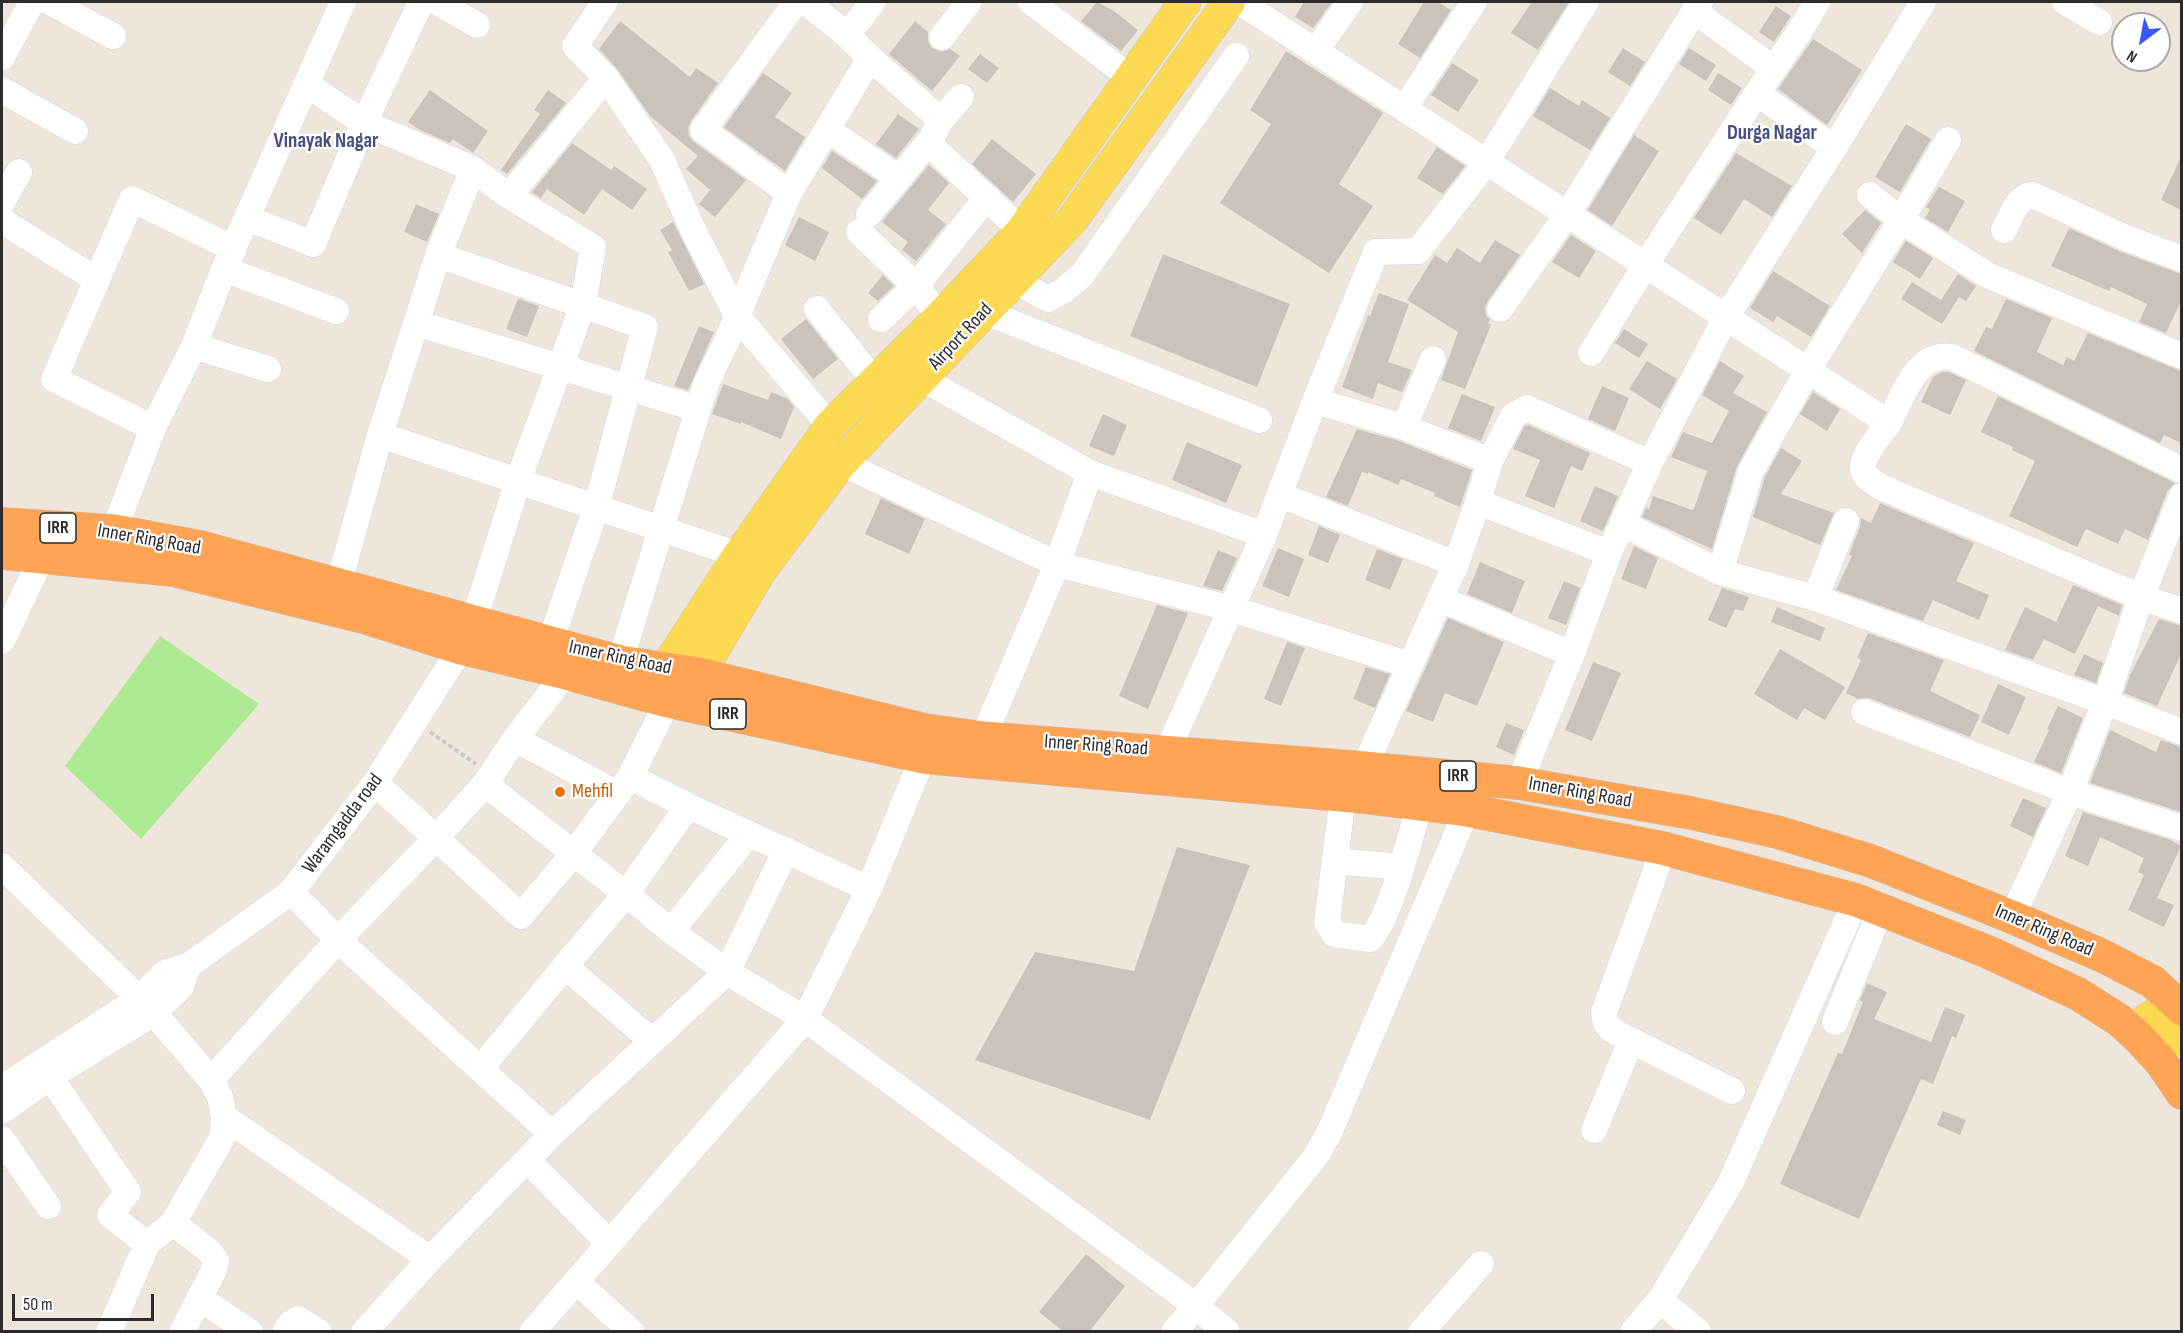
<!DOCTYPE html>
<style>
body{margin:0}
#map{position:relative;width:2183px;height:1333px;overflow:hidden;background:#eee6db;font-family:"Sofia Sans Condensed",sans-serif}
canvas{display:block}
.frame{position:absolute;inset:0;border:3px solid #2b2b2b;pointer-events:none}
.north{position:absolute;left:2111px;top:12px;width:60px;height:60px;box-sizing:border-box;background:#fff;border:2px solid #aaa;border-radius:50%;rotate:212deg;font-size:16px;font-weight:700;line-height:24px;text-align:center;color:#2b2b2b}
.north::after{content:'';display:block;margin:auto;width:21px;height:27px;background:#3758ff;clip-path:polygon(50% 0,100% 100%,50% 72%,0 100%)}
.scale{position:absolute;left:12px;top:1294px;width:142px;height:27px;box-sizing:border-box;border:3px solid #2b2b2b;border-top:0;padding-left:8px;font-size:18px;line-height:21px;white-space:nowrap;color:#2b2b2b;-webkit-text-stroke:4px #fff;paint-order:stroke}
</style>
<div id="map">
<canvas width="2183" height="1333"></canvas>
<div class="frame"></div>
<div class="north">N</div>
<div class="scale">50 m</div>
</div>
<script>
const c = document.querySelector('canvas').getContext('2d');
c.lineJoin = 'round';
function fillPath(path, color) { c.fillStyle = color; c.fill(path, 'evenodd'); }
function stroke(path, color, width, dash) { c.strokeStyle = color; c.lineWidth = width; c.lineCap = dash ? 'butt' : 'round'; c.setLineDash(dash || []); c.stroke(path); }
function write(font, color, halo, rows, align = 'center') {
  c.font = font + ' "Sofia Sans Condensed",sans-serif'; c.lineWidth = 4.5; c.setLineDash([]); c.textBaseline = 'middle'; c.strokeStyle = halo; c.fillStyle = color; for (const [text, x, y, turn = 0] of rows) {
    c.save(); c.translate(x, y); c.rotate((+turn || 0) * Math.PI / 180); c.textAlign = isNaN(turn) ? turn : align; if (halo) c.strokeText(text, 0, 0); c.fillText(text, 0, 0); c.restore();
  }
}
fillPath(new Path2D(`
 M160 636 259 704 141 839 65 766Z`), '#aee993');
fillPath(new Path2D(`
 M1097 2 1114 11 1138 30 1121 51 1081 21Z
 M1304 2H1332L1313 28 1295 17Z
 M1424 2H1438L1451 10 1420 58 1398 44Z
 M1532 2H1569L1538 50 1511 33Z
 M1776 6 1791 16 1774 42 1759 32Z
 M620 21 690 77 696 68 718 83 691 121 688 128 689 136 694 142 746 180 715 217 699 204 710 190 686 169 698 156 650 116 618 70 599 49Z
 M915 21 928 32V42L932 48 941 52 950 49 960 56 932 91 889 54Z
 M1813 39 1862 70 1827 125 1778 89Z
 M1623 48 1645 62 1630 86 1608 72Z
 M1689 48 1716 65 1706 81 1679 64Z
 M1286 51 1383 113 1339 184 1373 206 1329 273 1220 203 1271 124 1250 110Z
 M980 54 999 68 987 83 968 69Z
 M1452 63 1479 80 1458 112 1431 95Z
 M763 73 792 93 775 117 805 137 785 171 724 127Z
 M1718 73 1742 88 1731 105 1708 90Z
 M1550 88 1579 106 1582 100 1610 118 1590 150 1533 116Z
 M430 90 488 131 473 153 453 139 450 143 420 130 408 122Z
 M548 90 566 103 507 174 501 170 540 114 534 110Z
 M898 114 919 129 896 158 876 144Z
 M1906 124 1931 139 1900 192 1875 177Z
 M1634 135 1659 151 1612 226 1588 210Z
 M992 139 1036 174 1013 202 972 164Z
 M572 143 611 170 614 166 647 189 632 210 602 189 584 215 547 189 541 198 532 192Z
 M1437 147 1465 166 1443 194 1417 178Z
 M832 151 877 181 862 199 822 168Z
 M1736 153 1792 186 1772 217 1744 199 1721 235 1694 218Z
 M2181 157V210L2161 200Z
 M929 165 949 183 928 210 946 224 916 261 902 250 908 242 882 222Z
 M1939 187 1965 201 1948 232 1925 218 1930 209 1926 207Z
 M416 204 439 214 427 242 404 232Z
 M1865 210 1881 223 1862 253 1842 234Z
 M799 217 829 232 815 261 785 245Z
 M673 222 704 284 689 291 668 252 672 250 660 230Z
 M2069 228 2121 252 2181 274V301L2166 333 2139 322 2147 304 2111 287 2109 291 2051 266Z
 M1571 235 1596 251 1579 278 1552 262Z
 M1495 240 1520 255 1488 301 1485 308 1486 315 1490 320 1488 323 1491 325 1465 389 1441 380 1458 332 1407 300 1435 255 1447 263 1457 248 1480 263Z
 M1906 241 1933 258 1920 279 1893 262Z
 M1163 254 1290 304 1257 387 1130 336Z
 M1773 271 1830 306 1811 337 1777 316 1773 322 1750 308Z
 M1958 274 1976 286 1966 301 1959 297 1942 324 1901 299 1912 282 1941 300Z
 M883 275 894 286 878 301 868 293Z
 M1379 293 1409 304 1388 362 1412 370 1402 392 1378 383 1373 399 1342 387 1368 315 1370 316Z
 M518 299 539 306 527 337 506 329Z
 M2006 299 2052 318 2037 352 2063 365 2067 357 2074 361 2088 333 2181 371V443L2164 435 2160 443 1974 351 1986 327 1992 329Z
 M806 319 838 359 813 379 781 339Z
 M699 326 714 332 688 390 674 386Z
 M1624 329 1648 344 1639 358 1615 343Z
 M1647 361 1677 379 1660 409 1629 389Z
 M1720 361 1744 376 1733 393 1767 412 1737 466 1712 549 1642 517 1646 508 1649 509 1653 496 1692 510 1694 509 1707 471 1671 457 1683 432 1712 443 1729 411 1702 395Z
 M1942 372H1949L1966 380 1950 415 1921 402 1933 377Z
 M723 384 768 400 771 392 788 399 794 407 781 439 741 422V424L712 414Z
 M1602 386 1629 398 1615 431 1588 419Z
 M1813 392 1840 409 1827 431 1800 414Z
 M1462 394 1495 407 1481 441 1448 428Z
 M1998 396 2175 483 2168 490 2148 540 2125 529 2118 544 2086 529 2077 547 2009 516 2035 461 2012 450 2013 447 1981 432Z
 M1103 414 1127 425 1114 456 1089 446Z
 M1528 425 1590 453 1582 471 1571 466 1554 508 1525 496 1540 460 1513 449 1524 427Z
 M1357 429 1399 441 1472 470 1460 507 1434 496 1435 493 1401 479 1398 485 1368 472V474L1362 472 1348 506 1326 497Z
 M1187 442 1242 465 1226 503 1172 480Z
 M1781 448 1802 461 1781 494 1834 513 1820 545 1753 517 1765 477Z
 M1595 486 1618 496 1603 531 1580 521Z
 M881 498 925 519 909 554 865 534Z
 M1880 503 1974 543 1956 581 1989 595 1979 620 1933 600 1923 621 1836 590 1852 556 1849 554 1860 527 1861 518 1871 523Z
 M1319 526 1340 535 1328 563 1308 555Z
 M1634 546 1658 558 1646 589 1621 579Z
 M1278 548 1304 559 1289 597 1262 586Z
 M1377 549 1403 559 1390 590 1365 580Z
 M1218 550 1237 558 1222 591 1203 586Z
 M1480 562 1525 581 1512 613 1467 594Z
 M1564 581 1580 588 1566 625 1548 618Z
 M2073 585 2122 605 2119 616 2098 606 2075 654 2044 639 2033 660 2005 650 2025 607 2056 622Z
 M1722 588 1749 597 1743 611 1735 609 1726 628 1708 620Z
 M1157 605 1188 613 1148 709 1119 696Z
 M1777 607 1825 628 1820 641 1771 622Z
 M1448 618 1504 642 1477 706 1445 693 1433 722 1406 711Z
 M2159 619 2181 626V654L2157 706 2124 693 2130 675Z
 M1868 633 1944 660 1930 691 1980 715 1970 737 1869 698 1858 699 1846 693 1861 660 1857 658Z
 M1287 642 1305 648 1281 706 1264 699Z
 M1780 649 1845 687 1825 720 1804 708 1797 720 1754 694Z
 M2084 654 2103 663 2096 683 2074 675Z
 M1593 662 1621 673 1592 741 1565 730Z
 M1366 667 1390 674 1375 708 1353 699Z
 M1998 684 2026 697 2009 735 1981 722Z
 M2058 706 2083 718 2061 773 2034 762 2049 730 2047 729Z
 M1506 723 1524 730 1514 755 1496 747Z
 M2110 730 2156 752 2161 740 2181 747V812L2090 783Z
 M2023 798 2046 808 2033 837 2010 826Z
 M2083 812 2171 840 2181 846 2157 898 2174 905 2164 927 2128 910 2144 875 2138 872 2144 858 2100 837 2088 866 2065 856Z
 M1177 847 1250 865 1150 1120 975 1060 1035 952 1134 971Z
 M1867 983 1887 992 1874 1019 1931 1042 1945 1007 1965 1015 1956 1038 1952 1036 1933 1084 1921 1079 1859 1219 1780 1184 1838 1053 1842 1054 1863 1002 1860 1000Z
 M1943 1111 1966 1120 1960 1135 1937 1125Z
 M1086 1254 1125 1286 1089 1332H1064L1039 1312Z`), '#c9c3bb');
const minor = new Path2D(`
 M50 2 113 36
 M437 2 477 25
 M605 2 575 46 606 78 662 160 693 230 737 316 830 426
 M806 2 847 35 870 58
 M1031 2 1131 78
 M1240 2 1889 423C1903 396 1916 351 1952 357L2182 470
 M1817 2 1798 34 1757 93 1834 148
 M2065 2 2099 22
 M1694 11 1773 68
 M847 35 873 2
 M942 37 969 2
 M1317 49 1350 2
 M2 57 32 2
 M306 84 364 123 473 169 438 255 645 327 596 508 550 643
 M2 90 75 131
 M1404 109 1474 2
 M828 130 899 178
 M933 135 941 120 961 97
 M1948 140 1901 220 1808 370 1751 471 1720 572 1815 598 2105 702 2182 732
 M473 169 509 196 593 247 583 305 518 481 474 621
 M789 193 703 130 796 2
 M1870 195 1901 220 1987 275 2182 356
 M509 196 606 78
 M2 202 19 172
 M869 214 928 143 1022 231
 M247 218 313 244 364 123 421 2
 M2 221 97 280
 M2004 230C2011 217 2017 195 2033 195L2126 238 2182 259
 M859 232 916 286 881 319
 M224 269 336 311
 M1014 280 1048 299 1063 291 1082 275 1236 56
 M817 309 875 382
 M1500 309 1567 215 1700 2
 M985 312 1259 420
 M940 317 916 286 987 197
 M416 323 698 409
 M194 346 268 369
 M1591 353 1646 264 1757 93
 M921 378 1090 473 1264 535
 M1315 401 1404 427 1490 461
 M1889 423C1881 434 1857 460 1864 473 1868 480 1876 484 1883 488L2141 597 2182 611
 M1404 427 1433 359
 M153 428 54 379 132 199 234 249
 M380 435 739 555
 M841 463 1057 564 1232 609 1410 665
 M1280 495 1456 564
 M1478 502 1490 461 1513 416 1527 408 1650 463
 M1623 524 1720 572
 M114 531 153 428 194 346 224 269 343 2
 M338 586 380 435 438 255
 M1815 598 1846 521
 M1440 599 1456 564 1478 502 1609 553
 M2 641 42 557
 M620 662 706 384 728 338 789 193 870 58 941 120
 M1864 712 2070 792 2182 828
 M983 738 1057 564 1090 473
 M515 739 618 794
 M1167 752 1264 535 1315 401 1376 252 1418 251 1486 163 1586 2
 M1364 768 1440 599 1572 654
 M630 777 688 806 869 889
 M375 783 436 838 485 784 515 739 566 673
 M1519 783 1572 654 1609 553 1650 463 1726 317 1834 148 1923 2
 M485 784 626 894 671 931 727 972 805 1019 1196 1306 1227 1332
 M1343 796 1327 922 1334 934 1370 939C1391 917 1410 836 1420 804
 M1662 848 1654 876 1604 1012C1605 1028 1611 1029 1624 1037L1732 1091
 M1335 861 1401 867
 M2 866 154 1013 211 1080 220 1097 224 1117 222 1138 173 1223 147 1244 109 1332
 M291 892 338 940 552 1134
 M2012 917 2070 792 2105 702 2141 597 2182 496
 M671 931 749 834
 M1835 1022 1880 911
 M652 1041 565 966 626 894 688 806
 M481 1068 565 966
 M50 1077 128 1192 110 1215 147 1244
 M211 1080 338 940 436 838 521 916 574 853 630 777 668 701
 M2 1088 139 999 165 973 188 966 291 892 375 783 461 648
 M2 1111 50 1077 154 1013 180 988 188 966
 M224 1117 430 1259
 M1594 1130 1631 1041
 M2 1139 48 1206
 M528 1161 609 1243
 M173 1223 208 1250 216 1260 213 1272 182 1332
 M576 1281 632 1332
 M199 1298 250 1332
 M1660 1300 1698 1332
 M285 1332 291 1323 298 1319 319 1332
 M364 1332 430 1259 552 1134 727 972 786 850
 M532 1332 805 1019 869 889 923 757
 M1174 1332 1196 1306 1316 1156 1329 1133 1467 810
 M1421 1332 1481 1264
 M1633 1332 1660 1300 1730 1184 1856 900`);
const major = new Path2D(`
 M666 668 739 555 830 426 940 317 1022 231 1185 2
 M699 674 761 570 841 463 1072 220 1229 2
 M2131 1031 2174 1001 2182 999
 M2153 1054 2182 1032`);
const highway = new Path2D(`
 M2 524 114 531 200 547 620 662 699 674 925 730 983 738 1364 768 1519 783 1691 813 1777 832 1871 861 2012 917 2103 956 2153 982 2182 1009
 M2 553 173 570 367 618 461 648 566 673 668 701 923 757 1363 797 1467 810 1662 848 1856 900 1988 952 2078 994 2119 1020 2138 1037 2161 1062 2182 1093`);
stroke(minor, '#d0d4e5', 27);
stroke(major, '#c8c8c8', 33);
stroke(highway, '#c8c8c8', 34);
stroke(new Path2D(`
 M430 732 476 764`), '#c8c8c8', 4, [4.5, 3]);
stroke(minor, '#fff', 26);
stroke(major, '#fcd952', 32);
stroke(highway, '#ffa355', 33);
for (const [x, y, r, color] of [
 [560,792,6,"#e8710a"]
]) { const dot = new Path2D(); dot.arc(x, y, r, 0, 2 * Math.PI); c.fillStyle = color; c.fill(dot); stroke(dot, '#fff', 2); }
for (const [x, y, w] of [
 [58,528,36],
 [728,714,36],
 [1458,776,36]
]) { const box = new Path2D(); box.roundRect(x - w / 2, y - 15, w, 30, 4.5); c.fillStyle = '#fff'; c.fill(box); stroke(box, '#2b2b2b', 1.5); }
write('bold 18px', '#2b2b2b', null, [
 ["IRR",58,528],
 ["IRR",728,714],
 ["IRR",1458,776]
]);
write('20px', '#2b2b2b', '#fff', [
 ["Airport Road",961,337,-47],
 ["Inner Ring Road",149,540,10],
 ["Inner Ring Road",620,658,12],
 ["Inner Ring Road",1096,746,4],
 ["Inner Ring Road",1580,793,10],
 ["Waramgadda road",343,824,-53],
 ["Inner Ring Road",2044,931,23]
]);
write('20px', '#c56008', '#fff', [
 ["Mehfil",572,792]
], 'left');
write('bold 21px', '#47507f', '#fff', [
 ["Durga Nagar",1772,134],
 ["Vinayak Nagar",326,142]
]);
</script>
